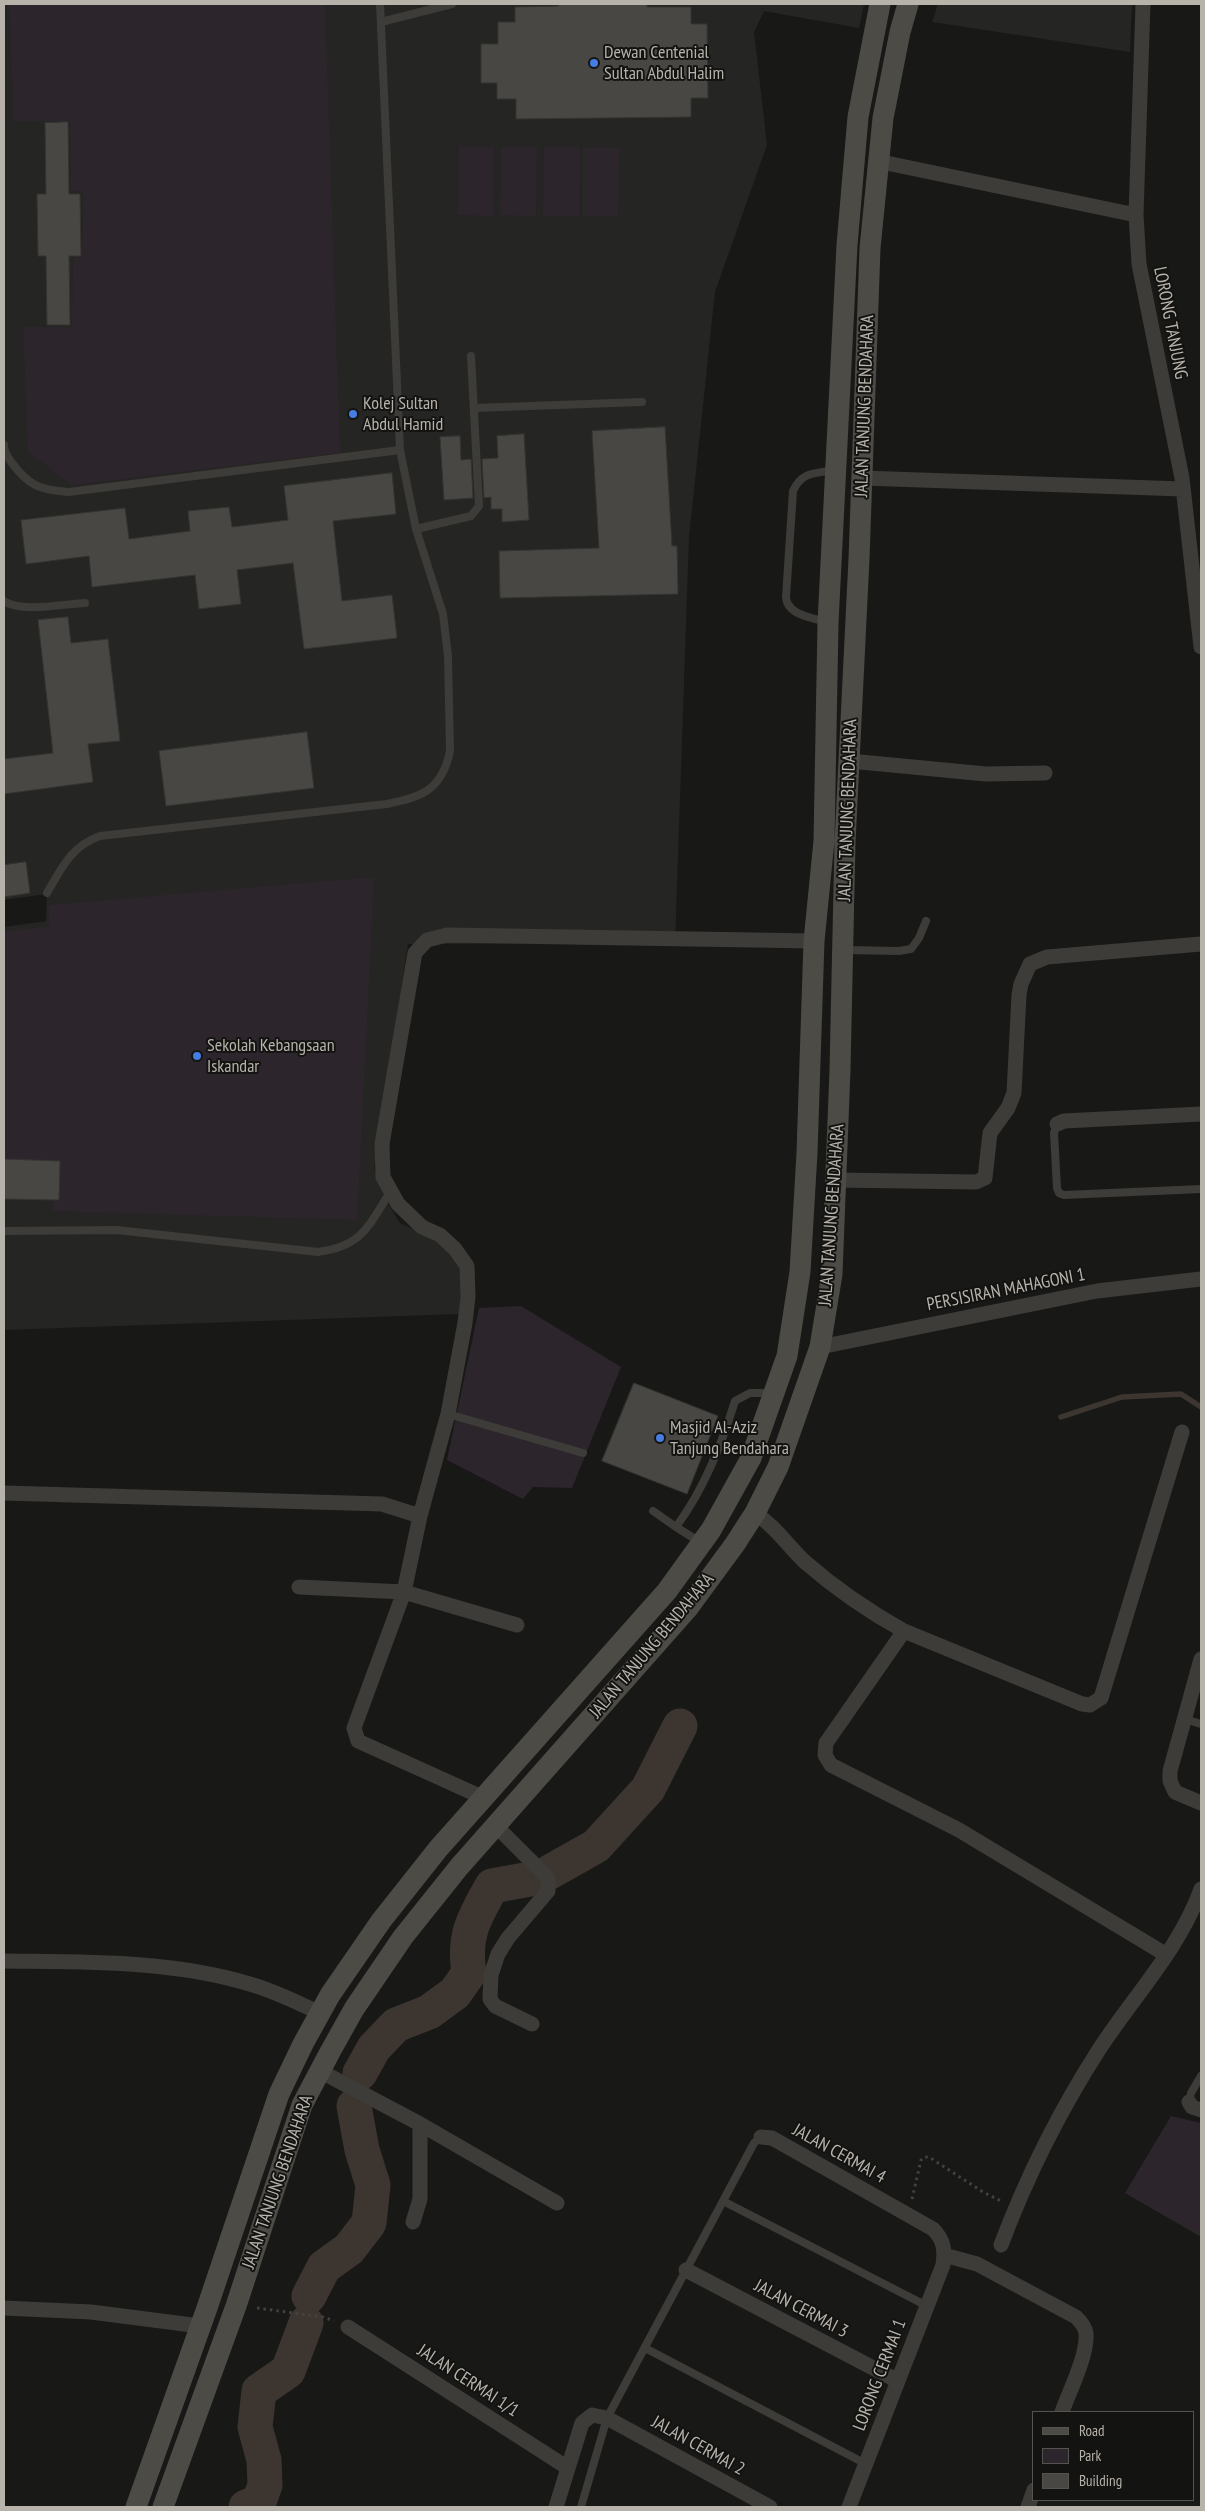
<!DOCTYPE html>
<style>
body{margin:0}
#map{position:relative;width:1205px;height:2511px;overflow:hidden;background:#181817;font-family:"PT Sans Narrow",sans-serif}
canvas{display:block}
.frame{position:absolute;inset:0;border:5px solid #b7b3aa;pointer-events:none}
.legend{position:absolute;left:1032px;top:2411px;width:162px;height:90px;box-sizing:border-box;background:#131312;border:1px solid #55534f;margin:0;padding:6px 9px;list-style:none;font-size:15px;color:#b7b3aa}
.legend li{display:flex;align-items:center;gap:10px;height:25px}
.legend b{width:25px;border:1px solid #55534f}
</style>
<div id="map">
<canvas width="1205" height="2511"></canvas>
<div class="frame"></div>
<ul class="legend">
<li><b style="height:6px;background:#4d4b46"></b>Road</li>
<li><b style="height:14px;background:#2d252c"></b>Park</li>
<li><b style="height:14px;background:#484744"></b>Building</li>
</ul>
</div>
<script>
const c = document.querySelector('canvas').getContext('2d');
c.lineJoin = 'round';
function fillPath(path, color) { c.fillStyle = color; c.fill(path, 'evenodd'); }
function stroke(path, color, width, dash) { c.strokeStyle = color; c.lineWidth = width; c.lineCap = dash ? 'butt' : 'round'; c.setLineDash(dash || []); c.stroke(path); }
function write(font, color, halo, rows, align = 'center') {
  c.font = font + ' "PT Sans Narrow",sans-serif'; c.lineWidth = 4; c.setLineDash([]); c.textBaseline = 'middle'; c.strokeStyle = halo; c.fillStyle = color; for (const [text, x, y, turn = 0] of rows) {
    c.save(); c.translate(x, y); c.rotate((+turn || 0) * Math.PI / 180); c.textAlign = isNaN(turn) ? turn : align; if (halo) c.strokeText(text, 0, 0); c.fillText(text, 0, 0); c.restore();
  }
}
fillPath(new Path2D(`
 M4 4H864L859 28 764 11 754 32 767 145 715 292 689 537 675 943 408 944 374 1168 387 1202 400 1223 437 1240 463 1267 459 1314 4 1330V927L46 921 47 894 4 900Z
 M938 4H1132L1130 52 932 22Z`), '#252523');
fillPath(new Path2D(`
 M9 4H325L340 453 72 485 28 452 23 327H72L73 258H82L83 191H71L70 121H14Z
 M459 146 494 147 493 216 458 215Z
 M501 146 537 147 536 216 500 215Z
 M544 147H580L579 216H543Z
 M583 148H619L618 217 583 216Z
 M374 877 357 1220 53 1211 54 1161H4V932L49 926V905Z
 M521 1306 621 1367 572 1488 533 1487 523 1499 447 1460 479 1308Z
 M1171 2116 1201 2123V2237L1125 2193Z`), '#2d252c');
stroke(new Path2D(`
 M1061 1417 1122 1397 1181 1394 1201 1407`), '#3d3630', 5.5);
stroke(new Path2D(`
 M360 2073 374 2048 396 2025 429 2012 455 1993 469 1973C463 1935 474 1918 492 1886L541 1877 596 1846 648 1789 680 1726
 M309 2296 324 2267 349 2249 369 2223 373 2185 362 2150 354 2106
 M246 2507 259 2502 265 2485 264 2460 255 2427 259 2391 288 2371 306 2323`), '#3d3630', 35);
const building = new Path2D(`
 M558 4H647V7H691V24H707L708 98H691V117L516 119V99H497V83H481V44H498V22H515V7L558 6Z
 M68 122 69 194H80L81 256H69L70 325H47L46 256H38L37 194H46L45 123Z
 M665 427 672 546H677L678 594 500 598 499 551 599 548 592 431Z
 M524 434 529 520 502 522V509H491V497L484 498 482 459 498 458 497 436Z
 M460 436 461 460 471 459 473 498 444 500 440 437Z
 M392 473 396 514 333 521 342 601 392 595 397 638 304 649 293 563 237 570 241 604 199 609 195 575 92 587 89 556 26 564 21 520 125 508 129 539 190 531 188 511 229 507 232 527 288 520 284 486Z
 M68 617 71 643 108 639 120 741 88 744 93 782 4 794V759L53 753 38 620Z
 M307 732 314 788 166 806 159 751Z
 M26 862 30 893 4 897V865Z
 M4 1159 60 1161 59 1200 4 1199Z
 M634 1383 718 1416 687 1494 602 1461Z`);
fillPath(building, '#484744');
stroke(building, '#343431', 1);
stroke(new Path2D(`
 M912 2199 921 2160 924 2157H929L983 2192 1001 2201
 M257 2308 323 2317 334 2321`), '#44423e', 3, [2.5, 4]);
stroke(new Path2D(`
 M381 22 452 4
 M475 408 642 402
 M4 445C4 453 8 457 12 463 29 486 40 490 69 492L400 450 380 4
 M416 529 471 516 479 506 471 356
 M4 601C20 613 64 604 85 603
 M826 622C811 617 787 615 786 597L793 491C802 471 815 474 834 470
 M47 893C61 869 71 846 100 836L387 804C422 797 442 790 450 751L448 656 443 614 416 529 400 450
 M845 950 899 951 911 949 919 938 926 921
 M1057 1124 1054 1133 1057 1188 1059 1193 1064 1195 1201 1189
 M4 1231 117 1230 318 1252C363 1246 368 1226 391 1191
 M448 1414 583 1453
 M653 1511 676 1527
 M700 1542 676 1527C704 1489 721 1446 735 1401L750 1393H771
 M1185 1719 1201 1724
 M1189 2102 1191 2093 1201 2076
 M723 2201 927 2306
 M645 2348 866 2464
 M581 2507 607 2418 754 2143 761 2137`), '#3d3c38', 8);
stroke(new Path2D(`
 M1143 4 1136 215 1139 264 1182 478 1201 647
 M877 161 1136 215
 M862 478 1183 489
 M850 761 986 774 1045 773
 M1057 1124 1064 1121 1201 1114
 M836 1180 976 1182 985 1178 990 1133 1008 1108 1014 1093 1019 995 1021 984 1030 964 1047 957 1201 944
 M820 1347 1097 1291 1201 1279
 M4 1493 382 1504 420 1516
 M755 1513C775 1526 788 1546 805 1562 836 1589 868 1611 904 1631L1082 1704 1090 1705 1101 1698 1182 1432
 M299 1587 404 1592 517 1625
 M904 1631 826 1743 825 1755 831 1765 959 1830 1165 1954
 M1201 1659 1170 1771V1781L1175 1792 1201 1803
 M484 1798 358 1741 354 1728 404 1592 420 1516 448 1414 465 1323 468 1297 467 1266 455 1249 440 1235 422 1227 398 1204 383 1177 382 1144 415 953 427 940 447 935 814 941
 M496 1826 548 1878V1891L508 1938 498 1954 491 1975 490 1999 495 2006 532 2024
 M4 1961C86 1962 174 1960 253 1985 277 1992 298 2003 320 2013
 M320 2071 420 2124 557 2203
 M1189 2102 1192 2107 1201 2110
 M761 2137 772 2138 933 2229C944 2240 945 2250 943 2265L849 2507
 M413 2222 420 2199V2124
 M1001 2245C1027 2176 1060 2110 1100 2048 1134 1996 1180 1948 1201 1889
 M944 2255 977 2264 1076 2317C1080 2321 1085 2326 1086 2333 1088 2355 1069 2392 1062 2412
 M686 2270 898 2381
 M4 2308 91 2312 200 2326
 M348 2327 568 2468
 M556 2507 582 2423 592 2415 607 2418 770 2507
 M1028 2507 1034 2490`), '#3d3c38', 15);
stroke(new Path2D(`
 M136 2507 207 2308 279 2094 303 2044 330 1995 381 1921 438 1849 667 1591 711 1530 751 1458 787 1356 800 1272 807 1153 814 941 824 841 828 623 847 245 858 117 880 4
 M163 2507 236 2306 302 2105 330 2052 354 2009 403 1937 459 1867 688 1608 735 1544 755 1513 778 1467 820 1347 832 1274 840 1070 845 842 859 559 870 248 883 118 900 32 908 4`), '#4d4b46', 21);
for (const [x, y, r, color] of [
 [594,63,5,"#477ce0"],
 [353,414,5,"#477ce0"],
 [197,1056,5,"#477ce0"],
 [660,1438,5,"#477ce0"]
]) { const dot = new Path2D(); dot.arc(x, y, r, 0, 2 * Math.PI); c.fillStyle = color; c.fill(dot); stroke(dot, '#131312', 2); }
write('18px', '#b7b3aa', '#131312', [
 ["Dewan Centenial",604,53],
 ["Sultan Abdul Halim",604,74],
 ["Kolej Sultan",363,404],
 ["Abdul Hamid",363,425],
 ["Sekolah Kebangsaan",207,1046],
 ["Iskandar",207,1067],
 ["Masjid Al-Aziz",670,1428],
 ["Tanjung Bendahara",670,1449]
], 'left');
write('18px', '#b7b3aa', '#131312', [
 ["LORONG TANJUNG",1170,323,79],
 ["JALAN TANJUNG BENDAHARA",865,406,-88],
 ["JALAN TANJUNG BENDAHARA",848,810,-88],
 ["JALAN TANJUNG BENDAHARA",832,1215,-86],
 ["PERSISIRAN MAHAGONI 1",1006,1290,-11],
 ["JALAN TANJUNG BENDAHARA",652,1646,-50],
 ["JALAN CERMAI 4",839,2154,29],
 ["JALAN TANJUNG BENDAHARA",278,2182,-71],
 ["JALAN CERMAI 3",801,2309,28],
 ["LORONG CERMAI 1",880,2375,-69],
 ["JALAN CERMAI 1/1",468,2381,33],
 ["JALAN CERMAI 2",698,2446,29]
]);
</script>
